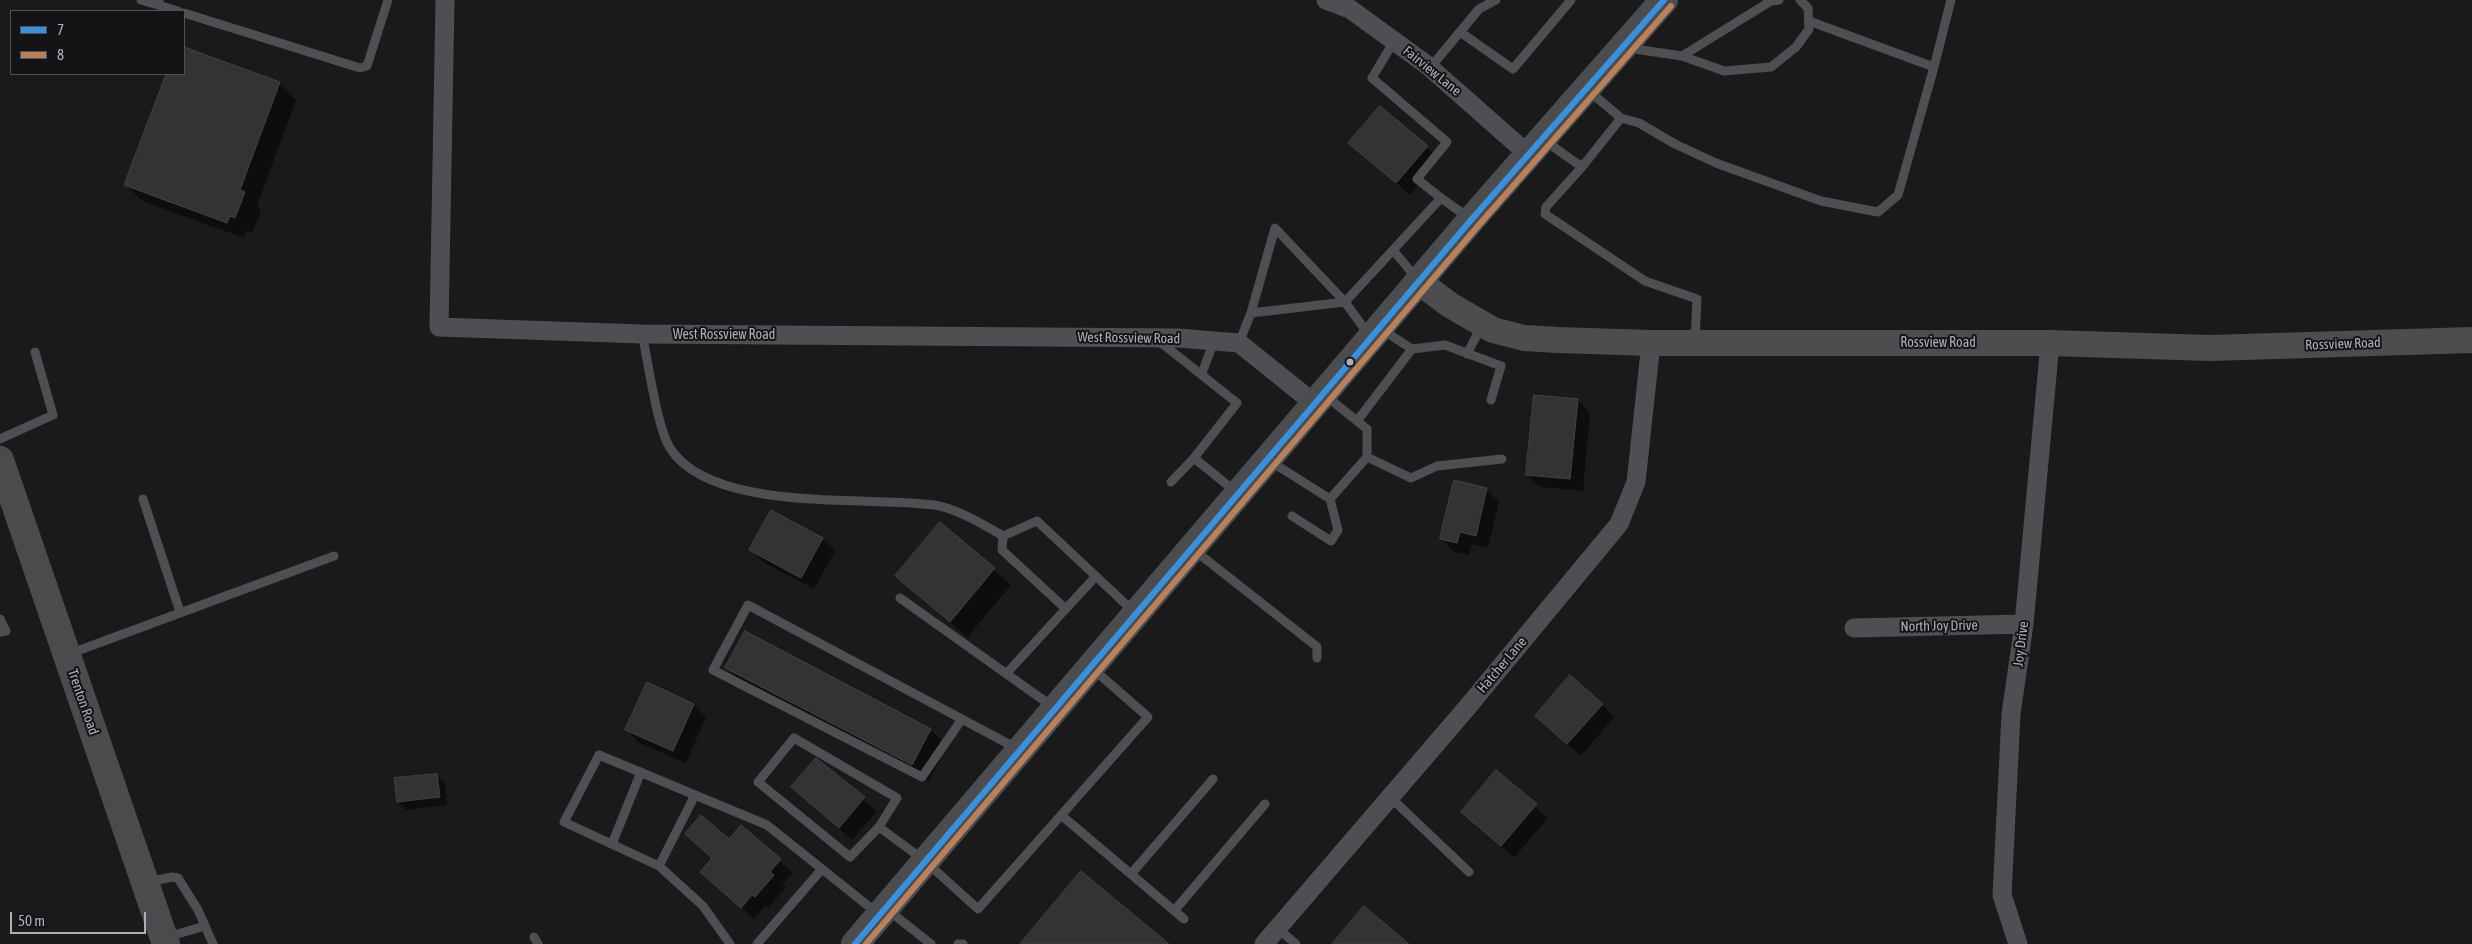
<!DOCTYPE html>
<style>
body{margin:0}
#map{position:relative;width:2472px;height:944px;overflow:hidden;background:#1a1a1a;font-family:"Asap Condensed",sans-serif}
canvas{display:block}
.legend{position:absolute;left:10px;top:10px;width:175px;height:65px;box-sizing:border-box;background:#141416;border:1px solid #515257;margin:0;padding:6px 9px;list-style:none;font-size:15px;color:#acafb9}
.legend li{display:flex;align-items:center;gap:10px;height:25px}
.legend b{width:25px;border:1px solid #515257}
.scale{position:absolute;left:10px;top:912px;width:136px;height:22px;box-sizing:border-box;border:2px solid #acafb9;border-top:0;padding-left:6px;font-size:15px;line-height:18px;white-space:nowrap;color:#acafb9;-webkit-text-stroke:4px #141416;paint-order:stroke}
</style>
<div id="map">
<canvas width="2472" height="944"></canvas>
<ul class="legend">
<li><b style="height:6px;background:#3a90db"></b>7</li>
<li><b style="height:6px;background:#b6815c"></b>8</li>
</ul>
<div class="scale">50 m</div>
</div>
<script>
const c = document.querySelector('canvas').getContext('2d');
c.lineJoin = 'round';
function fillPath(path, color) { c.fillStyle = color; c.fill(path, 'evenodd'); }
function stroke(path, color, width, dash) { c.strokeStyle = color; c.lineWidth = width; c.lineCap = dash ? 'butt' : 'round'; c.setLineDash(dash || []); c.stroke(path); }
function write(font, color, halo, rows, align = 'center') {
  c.font = font + ' "Asap Condensed",sans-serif'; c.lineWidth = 4; c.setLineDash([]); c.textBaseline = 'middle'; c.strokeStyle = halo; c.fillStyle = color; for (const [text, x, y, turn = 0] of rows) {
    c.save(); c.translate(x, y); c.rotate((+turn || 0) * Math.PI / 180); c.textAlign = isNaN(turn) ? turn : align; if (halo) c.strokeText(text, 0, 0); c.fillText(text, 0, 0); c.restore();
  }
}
fillPath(new Path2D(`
 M184 48 279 83 296 100 257 206 261 210 252 233 246 231 244 238 142 201 126 185 167 74H184Z
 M1350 143 1427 147 1439 159 1410 195Z
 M1578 400 1590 413 1583 491 1540 487 1527 475Z
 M1486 489 1499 502 1488 548 1472 544 1469 555 1454 552 1442 539Z
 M940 523 1011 585 967 638 896 576Z
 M822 539 835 551 814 589 763 562 751 550Z
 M745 633 931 730 947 746 929 781 743 685 727 668Z
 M648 684 694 705 706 717 686 763 639 743 627 730Z
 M1602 704 1614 717 1581 756 1536 716Z
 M816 760 877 811 852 840 792 787Z
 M1496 772 1548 818 1514 858 1462 811Z
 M437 775 445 784 447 805 406 810 398 801Z
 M741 827 793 873 782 885 786 888 768 908 765 906 754 919 701 872 713 859 686 834 729 841Z`), '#0007');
const building = new Path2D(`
 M184 47 280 82 240 190 245 192 235 218 230 216 227 223 124 185 166 74H184Z
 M1380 106 1428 146 1396 183 1348 143Z
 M1534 395 1578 399 1570 479 1526 475Z
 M1454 480 1487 488 1476 536 1460 532 1457 543 1440 539Z
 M771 510 823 538 801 578 749 550Z
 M940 522 995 568 950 622 895 576Z
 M745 631 931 729 912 765 725 668Z
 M1570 675 1603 704 1567 744 1535 716Z
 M647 682 694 704 673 751 625 730Z
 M816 758 865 797 839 828 791 787Z
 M1496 770 1537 804 1501 846 1461 812Z
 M437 774 440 797 397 802 394 778Z
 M701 815 729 839 741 825 781 859 770 872 774 875 755 897 752 895 741 908 700 872 712 858 685 834Z
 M1081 871 1169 944H1020Z
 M1364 906 1409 944H1332Z`);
fillPath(building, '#333334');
stroke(building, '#424346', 1);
stroke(new Path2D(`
 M141 0 158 5
 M159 0 158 5 178 11
 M184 13 360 68 367 66 388 0
 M1809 21 1934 67 1951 0
 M1460 32 1513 69 1571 0
 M1628 48 1682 56 1724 71 1771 67 1796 47 1809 29 1808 8 1800 0
 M1682 56 1771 1 1779 0
 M1430 68 1479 9 1496 0
 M1589 91 1621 118 1639 123 1675 144 1716 163 1821 201 1878 212 1898 195 1934 67
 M1545 141 1582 167 1621 118
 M1582 167 1546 207 1545 214 1645 281 1697 299 1695 340
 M1441 198 1469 218
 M1393 250 1417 279
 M1251 313 1345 302 1369 335
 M642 334C648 360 657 428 670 448 711 513 866 496 934 505 956 508 984 525 1003 536
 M1159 341 1237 403 1194 458 1236 492
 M1239 343 1251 313 1275 228 1345 302 1441 198 1417 179 1447 142 1372 78 1394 41
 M1412 349 1445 345 1501 366 1491 400
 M1467 354 1482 325
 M1202 373 1214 341
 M1357 421 1412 349 1381 329
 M0 439 53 415 35 352
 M1367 457 1411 478 1437 466 1502 459
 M1270 461 1330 499 1367 457V429L1326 396
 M1171 482 1194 458
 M143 499 180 612
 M1292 516 1331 541 1338 530 1330 499
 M1003 536 1037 521 1133 611
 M1003 536 1002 550 1066 609
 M1194 550 1311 642 1317 647V658
 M900 598 1053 707
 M0 619 6 631 0 632
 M69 654 334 556
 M1006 674 1096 576
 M962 719 922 777 713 670 748 605 1018 749
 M1390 797 1469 872
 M1061 815 1184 919
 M879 827 897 798 794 738 758 782 850 857 879 827 925 861 978 909 1148 717 1092 668
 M612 844 641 772
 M659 866 695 795
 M1131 874 1213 779
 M148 882 172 877 178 878 198 910 213 944
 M888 910 931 944
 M1174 911 1265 804
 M1277 928 1296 944
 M167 937 205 926
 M534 937 538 944
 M730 944 703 906 659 866 564 822 599 755 767 825 877 913
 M757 944 822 869
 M958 944H963`), '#4e4f52', 9);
stroke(new Path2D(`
 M445 0 439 327 642 334 1178 338 1239 343 1315 404
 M1326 0 1350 9 1427 65 1529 155
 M1854 628 2024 624
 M1264 944 1465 710 1619 524 1636 482 1651 343
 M2018 944 2002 895 2011 714 2024 624 2050 343`), '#4e4f52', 19);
stroke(new Path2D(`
 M1419 282 1450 305 1493 330 1524 338 1558 340 1651 343H2050L2210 348 2472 340`), '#4d4d50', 26);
stroke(new Path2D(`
 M0 460 166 944`), '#4b4b4e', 28);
stroke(new Path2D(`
 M855 944 1471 220 1664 0`), '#4b4c4f', 28);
stroke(new Path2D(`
 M855 944 1471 220 1664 0`), '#3a90db', 6);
stroke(new Path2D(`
 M866 944 1478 226 1671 6`), '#b6815c', 6);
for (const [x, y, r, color] of [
 [1350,362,4.5,"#acafb9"]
]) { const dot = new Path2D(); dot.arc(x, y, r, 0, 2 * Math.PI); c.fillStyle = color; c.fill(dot); stroke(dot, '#141416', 2); }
write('14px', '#acafb9', '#141416', [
 ["Fairview Lane",1432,71,39],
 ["West Rossview Road",724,335],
 ["West Rossview Road",1129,338,1],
 ["Rossview Road",1938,343],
 ["Rossview Road",2343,344,-2],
 ["North Joy Drive",1939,626,-1],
 ["Joy Drive",2021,644,-83],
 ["Hatcher Lane",1502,665,-50],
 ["Trenton Road",83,702,71]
]);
</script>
